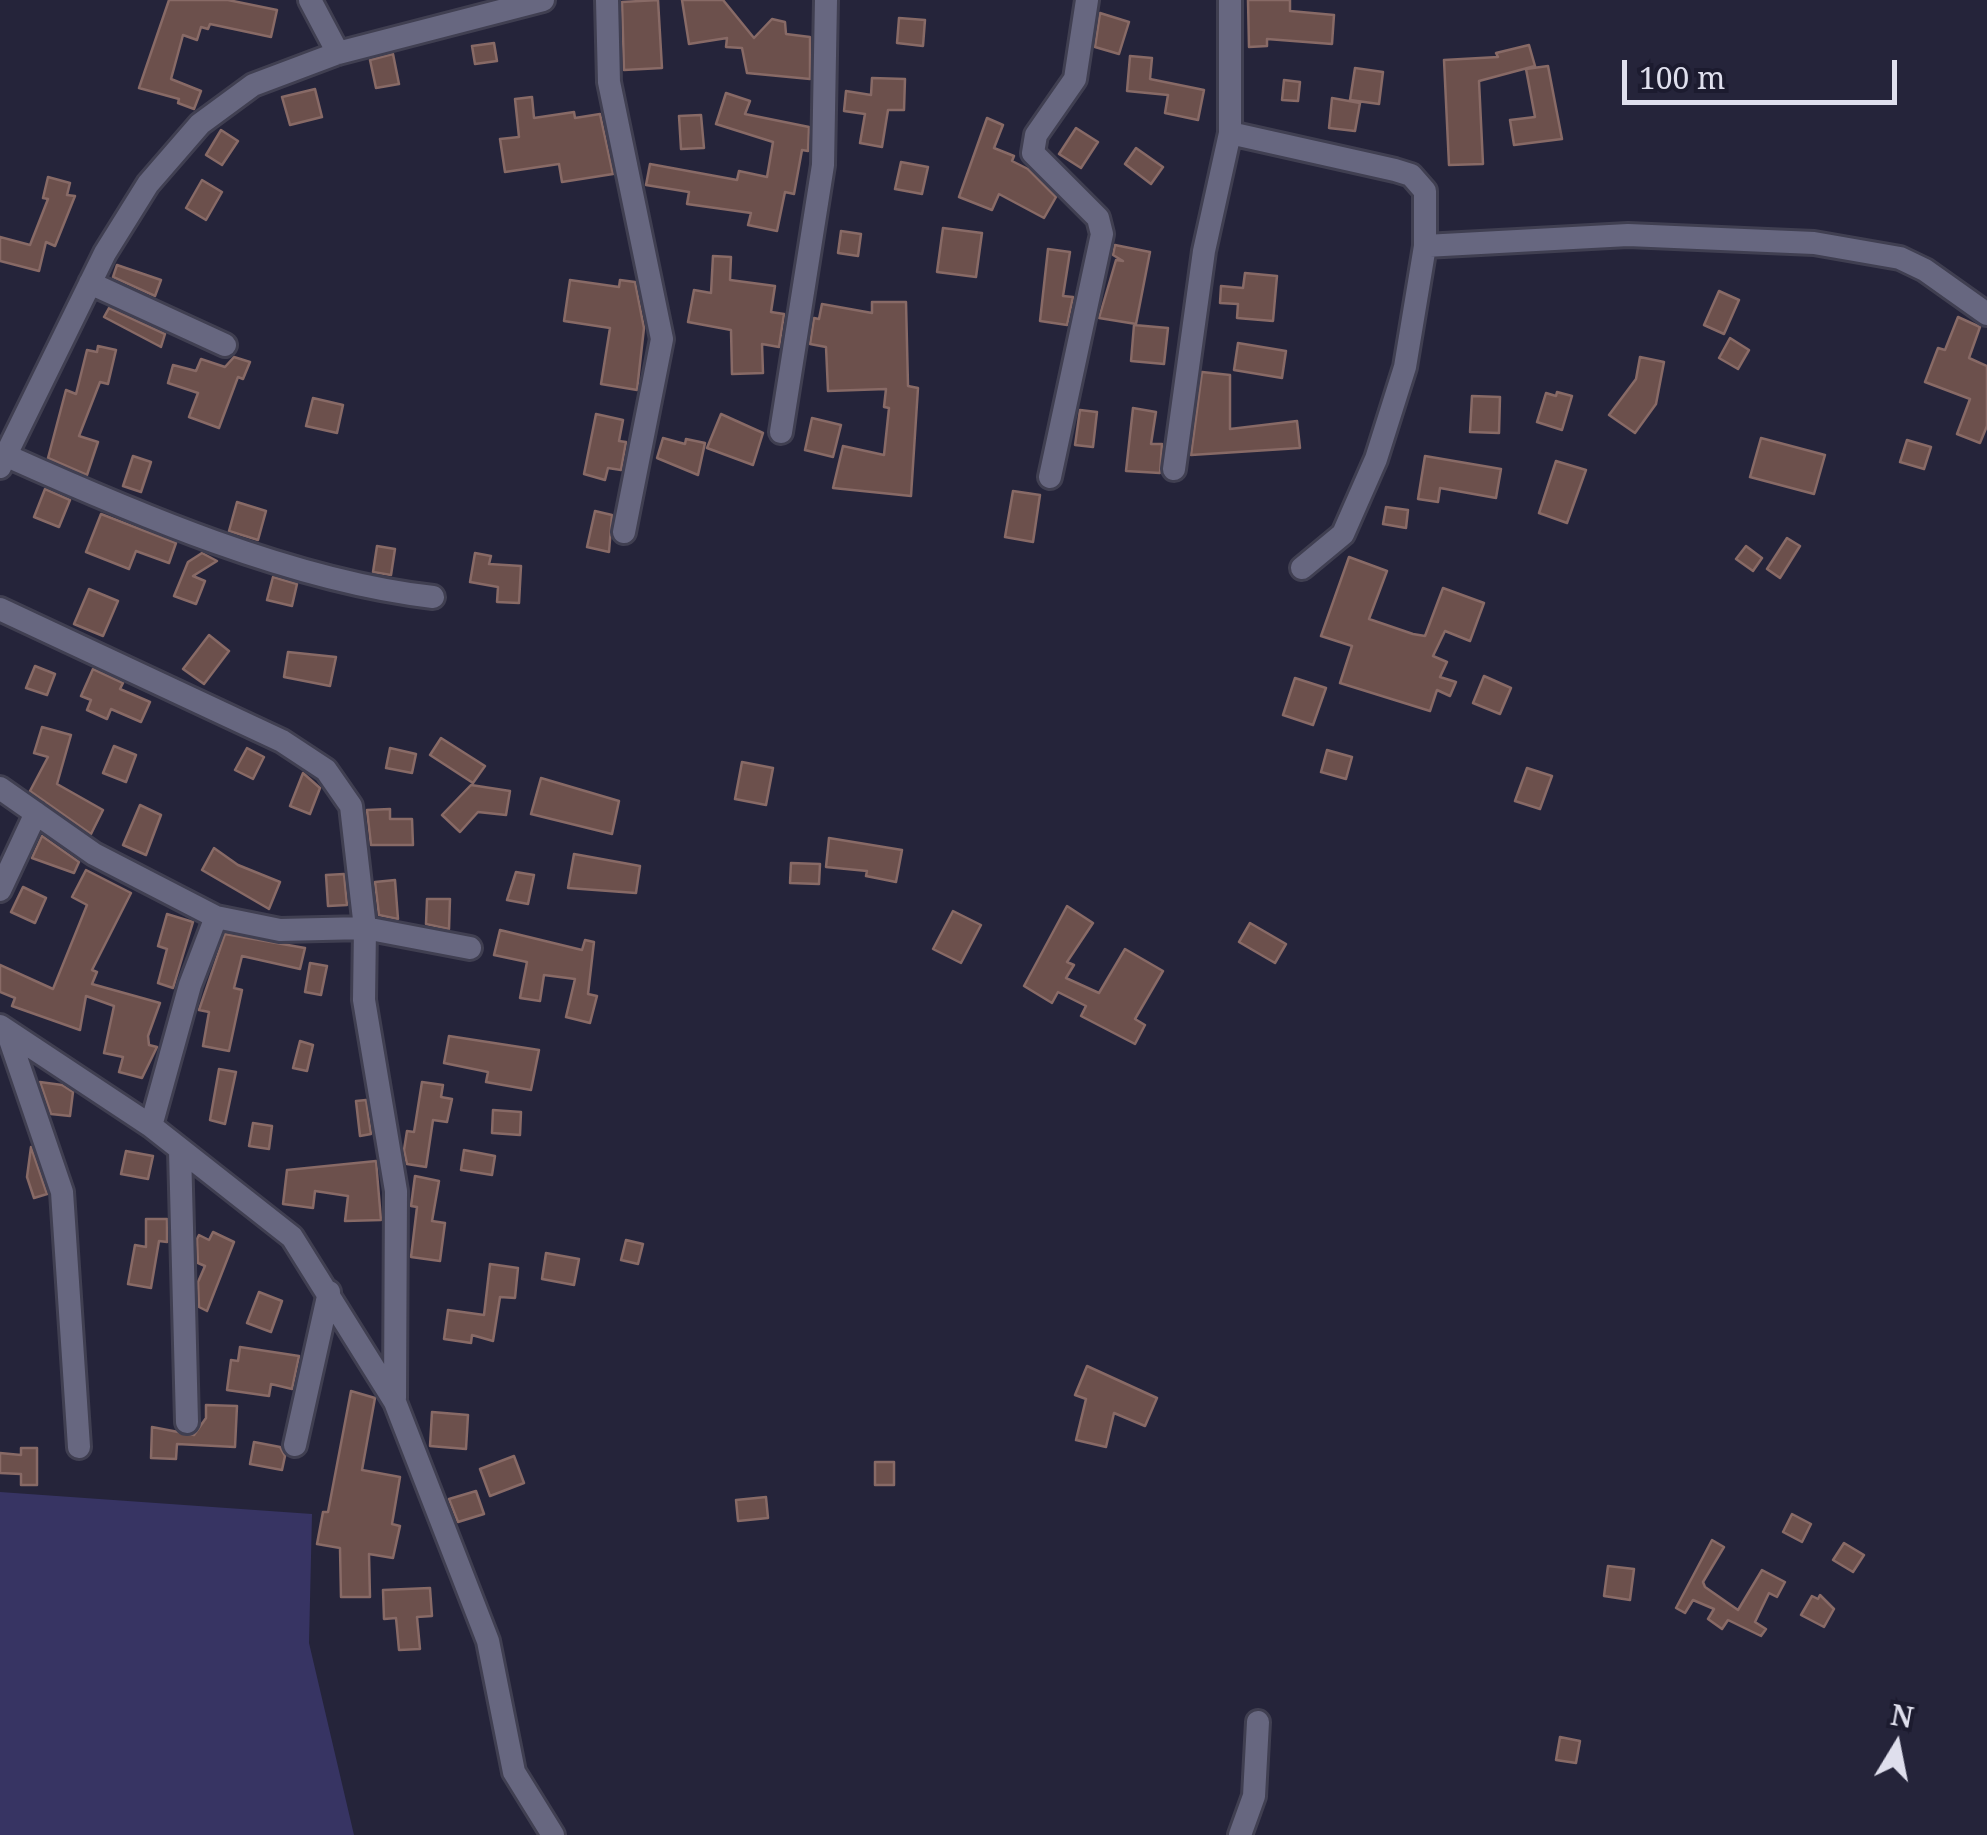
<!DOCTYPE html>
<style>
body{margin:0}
#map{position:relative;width:1987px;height:1835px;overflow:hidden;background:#25243a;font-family:"Noto Serif",serif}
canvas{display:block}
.north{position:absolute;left:1847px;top:1695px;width:100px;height:100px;-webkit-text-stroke:8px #1c1b2f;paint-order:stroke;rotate:10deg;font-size:28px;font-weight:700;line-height:40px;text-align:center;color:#dfdfed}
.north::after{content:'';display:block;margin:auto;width:35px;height:45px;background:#dfdfed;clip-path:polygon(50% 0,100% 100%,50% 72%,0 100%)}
.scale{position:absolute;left:1622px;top:60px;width:275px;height:45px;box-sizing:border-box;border:5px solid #dfdfed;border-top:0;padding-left:12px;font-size:30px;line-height:35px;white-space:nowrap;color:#dfdfed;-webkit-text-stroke:8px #1c1b2f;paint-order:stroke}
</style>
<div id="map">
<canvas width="1987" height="1835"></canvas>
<div class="north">N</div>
<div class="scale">100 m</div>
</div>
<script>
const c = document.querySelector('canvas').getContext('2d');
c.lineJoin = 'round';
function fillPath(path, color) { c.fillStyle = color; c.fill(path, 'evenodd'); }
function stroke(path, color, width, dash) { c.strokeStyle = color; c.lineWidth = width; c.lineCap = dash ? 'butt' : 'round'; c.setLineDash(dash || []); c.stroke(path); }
fillPath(new Path2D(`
 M0 1492 312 1514 309 1643 354 1835H0Z`), '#373463');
const building = new Path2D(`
 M169 0H228L277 10 271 37 210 24 208 29 201 27 197 40 183 35 171 79 201 91 194 109 178 103 179 99 139 88Z
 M658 0 662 68 624 70 622 2Z
 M682 0H723L754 38 772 19 785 22 786 34 810 37V79L747 73 742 48 726 47 727 38 689 44Z
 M1248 0H1290V11L1334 15 1332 44 1267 39V46L1249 47Z
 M1100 13 1129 22 1119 54 1095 47Z
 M899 18 925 20 923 46 897 43Z
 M494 43 497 61 475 64 472 46Z
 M1529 45 1535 66 1479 81 1483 164 1449 165 1444 60 1498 57 1496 53Z
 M393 54 399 84 376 88 370 60Z
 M1130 56 1152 58 1150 79 1204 90 1198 120 1165 113 1168 95 1127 91Z
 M1548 66 1562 139 1514 145 1510 120 1535 117 1526 69Z
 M1355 68 1383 72 1379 104 1350 100Z
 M872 78 905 79 904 110H888L882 147 860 143 865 114 844 111 846 91 871 95Z
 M1284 80 1300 82 1298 101 1282 100Z
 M315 89 322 117 290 125 282 97Z
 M726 93 750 101 745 114 809 127 808 151 802 150 794 194 785 192 777 231 748 225 751 213 687 204 689 192 646 185 650 164 737 180 739 171 767 177 773 142 716 124Z
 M532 97 534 118 574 112 575 118 600 114 613 174 562 182 559 164 505 172 500 139 519 137 515 99Z
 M1332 98 1360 103 1355 131 1329 128Z
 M701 115 704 148 681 149 679 116Z
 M987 118 1003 125 994 148 1014 156 1012 161 1028 169 1056 197 1044 218 999 194 992 210 959 197Z
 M1076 128 1098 142 1081 168 1059 154Z
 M221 130 238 141 222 165 206 155Z
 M1136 148 1163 167 1151 184 1125 164Z
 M901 162 928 167 922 194 895 189Z
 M48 177 70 183 67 195 75 196 55 246 46 242 39 271 0 261V237L30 245 48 199 43 198Z
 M202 180 222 192 206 220 186 208Z
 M943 228 982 233 976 277 937 272Z
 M841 231 861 234 858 256 838 253Z
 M1115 245 1150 252 1136 324 1099 318 1116 260 1123 261 1113 255Z
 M1048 249 1070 252 1063 296 1073 297 1067 325 1040 321Z
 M713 256 731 257 730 280 775 286 771 312 784 314 779 347 762 344 763 373 732 374 731 330 688 322 694 290 711 293Z
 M117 265 161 280 155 296 113 277Z
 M1245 273 1277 276 1273 321 1237 318 1238 304 1220 303 1221 286 1243 288Z
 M570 280 619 287 620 280 635 282 644 328 637 390 601 384 610 328 564 321Z
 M1719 291 1739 300 1724 334 1704 325Z
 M872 302H906L908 386 918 388 911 496 833 488 843 446 884 455 889 408 884 407 886 389 828 391 826 347 810 344 814 318 819 319 822 304 872 313Z
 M109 308 165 334 161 347 104 317Z
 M1958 317 1980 327 1969 358 1987 366V426L1980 443 1957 434 1970 399 1925 382 1938 348 1945 350Z
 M1134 325 1168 328 1164 364 1131 361Z
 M1730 338 1749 350 1738 369 1719 358Z
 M1238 343 1286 351 1282 378 1234 370Z
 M98 346 116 350 108 384 100 382 79 436 98 442 87 475 48 458 66 390 76 394 87 350 97 352Z
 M234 357 250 362 243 379 238 377 219 428 189 417 198 393 168 383 173 365 196 371 201 359 225 367Z
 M1640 357 1664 362 1656 404 1635 433 1609 415 1636 379Z
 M1202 372 1230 375V429L1297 421 1300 448 1191 455Z
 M1557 392 1572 396 1562 430 1537 422 1546 393 1556 396Z
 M1472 396 1500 397 1499 433 1470 432Z
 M313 398 343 405 337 433 306 426Z
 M1133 408 1156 412 1151 444H1162L1160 473 1126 471Z
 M1080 410 1097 412 1093 447 1075 445Z
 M596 414 623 420 619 441 626 442 621 470 608 468 605 480 584 474Z
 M721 414 763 433 753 465 707 448Z
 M812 418 841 425 833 457 805 450Z
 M663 438 685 444 686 439 705 443 698 475 657 458Z
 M1761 438 1825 455 1814 494 1750 477Z
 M1907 440 1931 447 1924 469 1900 462Z
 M133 456 151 462 141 492 123 486Z
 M1425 456 1501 469 1496 498 1440 488 1438 502 1418 499Z
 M1556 461 1586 470 1567 523 1539 513Z
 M45 489 70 500 59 527 34 517Z
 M1013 491 1040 495 1033 542 1005 537Z
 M237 502 266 511 258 540 229 531Z
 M1386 507 1408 510 1406 528 1383 524Z
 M595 511 612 515 609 552 587 547Z
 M101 514 176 543 169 563 136 551 129 569 86 552Z
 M1787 538 1800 546 1780 578 1767 569Z
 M377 546 395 549 391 575 373 572Z
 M1746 546 1762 558 1753 571 1736 559Z
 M202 553 217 561 193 576 205 581 196 604 174 596 188 562Z
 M475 553 491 556 489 564 521 566 519 603 497 602 498 587 470 582Z
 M1349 557 1387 571 1369 619 1413 634 1425 636 1443 588 1484 603 1470 641 1445 631 1433 656 1447 662 1440 677 1456 682 1450 696 1437 690 1430 711 1340 683 1352 646 1321 636Z
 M273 577 297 584 292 606 267 600Z
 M89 589 118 601 103 636 74 624Z
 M209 635 229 651 204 684 183 669Z
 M288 652 336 657 330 686 284 677Z
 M35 666 55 674 47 695 26 688Z
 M93 669 123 683 120 689 150 702 141 722 111 709 107 719 87 710 91 700 81 696Z
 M1484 676 1511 688 1500 714 1473 703Z
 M1295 678 1326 688 1313 725 1283 715Z
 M42 727 71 735 57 784 103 810 91 834 30 791 48 757 34 753Z
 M441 738 485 766 473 783 430 755Z
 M114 746 136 755 126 782 103 773Z
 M247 748 264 757 253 779 235 770Z
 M390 748 416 754 412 773 386 768Z
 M1327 750 1352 757 1346 779 1321 772Z
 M742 762 773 768 766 805 735 799Z
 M1527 768 1552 776 1540 809 1515 801Z
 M303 773 320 788 310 814 290 806Z
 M541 778 619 801 612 834 531 814Z
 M471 785 510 791 506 815 478 812 460 832 442 815Z
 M140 805 161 815 146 855 123 845Z
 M390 809V819H412L413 845H371L367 810Z
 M42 836 79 862 74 873 32 858Z
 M829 838 902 850 896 882 866 876 867 871 826 867Z
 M214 848 238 865 280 882 269 909 202 870Z
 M574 854 640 866 636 893 568 888Z
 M791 863 820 864 819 884 790 883Z
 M86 870 131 893 92 970 97 972 92 984 160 1003 148 1036 149 1045 157 1047 142 1078 119 1072 123 1057 104 1053 114 1006 86 996 80 1030 12 1006 15 998 0 992V965L53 989 87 905 72 897Z
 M516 872 534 875 528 904 507 900Z
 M344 874 347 905 328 906 326 875Z
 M395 880 398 919 379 915 375 882Z
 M23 887 46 898 35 923 11 912Z
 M427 899H450L449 929 426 924Z
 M1067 906 1093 923 1067 962 1074 965 1066 978 1099 993 1125 949 1163 971 1135 1019 1145 1025 1135 1044 1081 1016 1086 1006 1058 992 1052 1003 1024 986Z
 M953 911 981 925 961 963 933 949Z
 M167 914 193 922 173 988 158 983 167 949 158 946Z
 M1250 923 1286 944 1275 963 1239 942Z
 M500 930 582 950 585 940 594 942 588 994 597 996 590 1023 566 1017 575 979 544 975 540 1001 520 998 527 962 494 955Z
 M225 934 305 948 300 969 242 956 234 988 242 990 229 1051 203 1046 209 1012 199 1010Z
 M310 963 327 966 321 995 305 992Z
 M449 1036 539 1050 531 1090 486 1082 488 1072 444 1063Z
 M300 1041 313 1045 307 1071 293 1068Z
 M219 1069 236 1072 225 1124 210 1120Z
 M40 1082 62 1085 73 1092 70 1116 51 1114Z
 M422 1082 443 1085 441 1097 452 1099 447 1122 433 1120 426 1167 407 1164 404 1150 407 1131 414 1132Z
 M366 1100 371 1134 360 1136 356 1101Z
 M493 1110 521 1112 520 1135 492 1133Z
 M253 1123 272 1126 269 1149 249 1146Z
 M31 1147 47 1194 34 1198 27 1177Z
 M464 1150 495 1156 492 1175 461 1170Z
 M126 1151 153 1156 148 1179 121 1174Z
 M376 1161 381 1220 345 1221 348 1196 315 1191 313 1208 283 1204 287 1170Z
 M415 1176 439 1181 432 1221 445 1223 440 1261 411 1257 417 1207 411 1206Z
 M146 1219H167V1242L159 1241 151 1288 128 1284 135 1245 146 1247Z
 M213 1232 234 1242 207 1311 199 1307 198 1282 205 1266 198 1263 197 1239 199 1235 209 1240Z
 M626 1240 643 1244 638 1264 621 1260Z
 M546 1253 579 1259 574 1285 542 1279Z
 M490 1264 518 1268 515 1298 500 1297 493 1341 472 1335 471 1343 444 1339 448 1310 484 1315Z
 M259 1292 282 1301 271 1332 247 1323Z
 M240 1347 299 1356 292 1389 271 1384 269 1396 227 1390 231 1360 238 1361Z
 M1087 1366 1157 1398 1145 1426 1114 1413 1106 1447 1076 1440 1086 1399 1075 1395Z
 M351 1391 375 1398 362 1470 400 1477 392 1524 400 1526 393 1558 369 1554 370 1597H341L340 1548 317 1544 323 1512H328Z
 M206 1405 237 1406 235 1447 177 1444 176 1459 151 1458 152 1427 194 1435 206 1418Z
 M432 1412 468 1415 466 1449 430 1446Z
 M254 1442 280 1447 285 1456 282 1470 250 1464Z
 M21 1448H37V1485H21V1474L0 1473V1453L21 1455Z
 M514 1456 524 1483 490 1496 480 1469Z
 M875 1462H894V1485H875Z
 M476 1491 484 1514 458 1522 449 1499Z
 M766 1497 768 1518 738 1521 736 1500Z
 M1792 1514 1811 1524 1802 1542 1783 1532Z
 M1712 1540 1724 1547 1703 1582 1705 1587 1738 1610 1762 1570 1785 1582 1777 1597 1769 1593 1755 1622 1766 1629 1761 1636 1728 1620 1722 1629 1708 1619 1714 1609 1693 1600 1685 1613 1676 1608Z
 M1844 1543 1864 1555 1853 1572 1833 1560Z
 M1608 1566 1634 1569 1630 1600 1604 1596Z
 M430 1588 432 1616 417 1617 420 1649 399 1650 396 1618 384 1619 383 1590Z
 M1820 1595 1834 1609 1824 1627 1801 1615 1812 1596 1818 1599Z
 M1560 1737 1580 1741 1576 1763 1556 1760Z`);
fillPath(building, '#6c504c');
stroke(building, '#886a66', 2.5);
const street = new Path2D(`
 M310 0 338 53
 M607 0 609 82 662 339 624 532
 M1230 133 1395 170 1411 175 1425 191V246L1405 367 1376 459 1343 534 1302 568
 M1425 246 1628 235 1814 243 1900 258 1925 270 1987 314
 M90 283 225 345
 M781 432 823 165 826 0
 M5 455C134 513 292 581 433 597
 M0 467 105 253 148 184 200 124 253 85 338 53 543 0
 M1174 469 1204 251 1230 133V0
 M1050 477 1102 234 1098 218 1033 153 1036 135 1075 79 1087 0
 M0 609 282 741 326 770 351 806 365 928 364 1000 396 1191 395 1398
 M0 788 94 854 216 917 280 930 365 928 470 948
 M0 890 36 813
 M0 1026 151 1126 292 1237 395 1402 488 1641 514 1772 553 1835
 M7 1031 62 1192 79 1447
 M151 1126 190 985 216 917
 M180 1150 187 1422
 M295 1445 329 1292
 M1240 1835 1254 1796 1258 1722`);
stroke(street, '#403f51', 28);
stroke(street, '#676780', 22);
</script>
